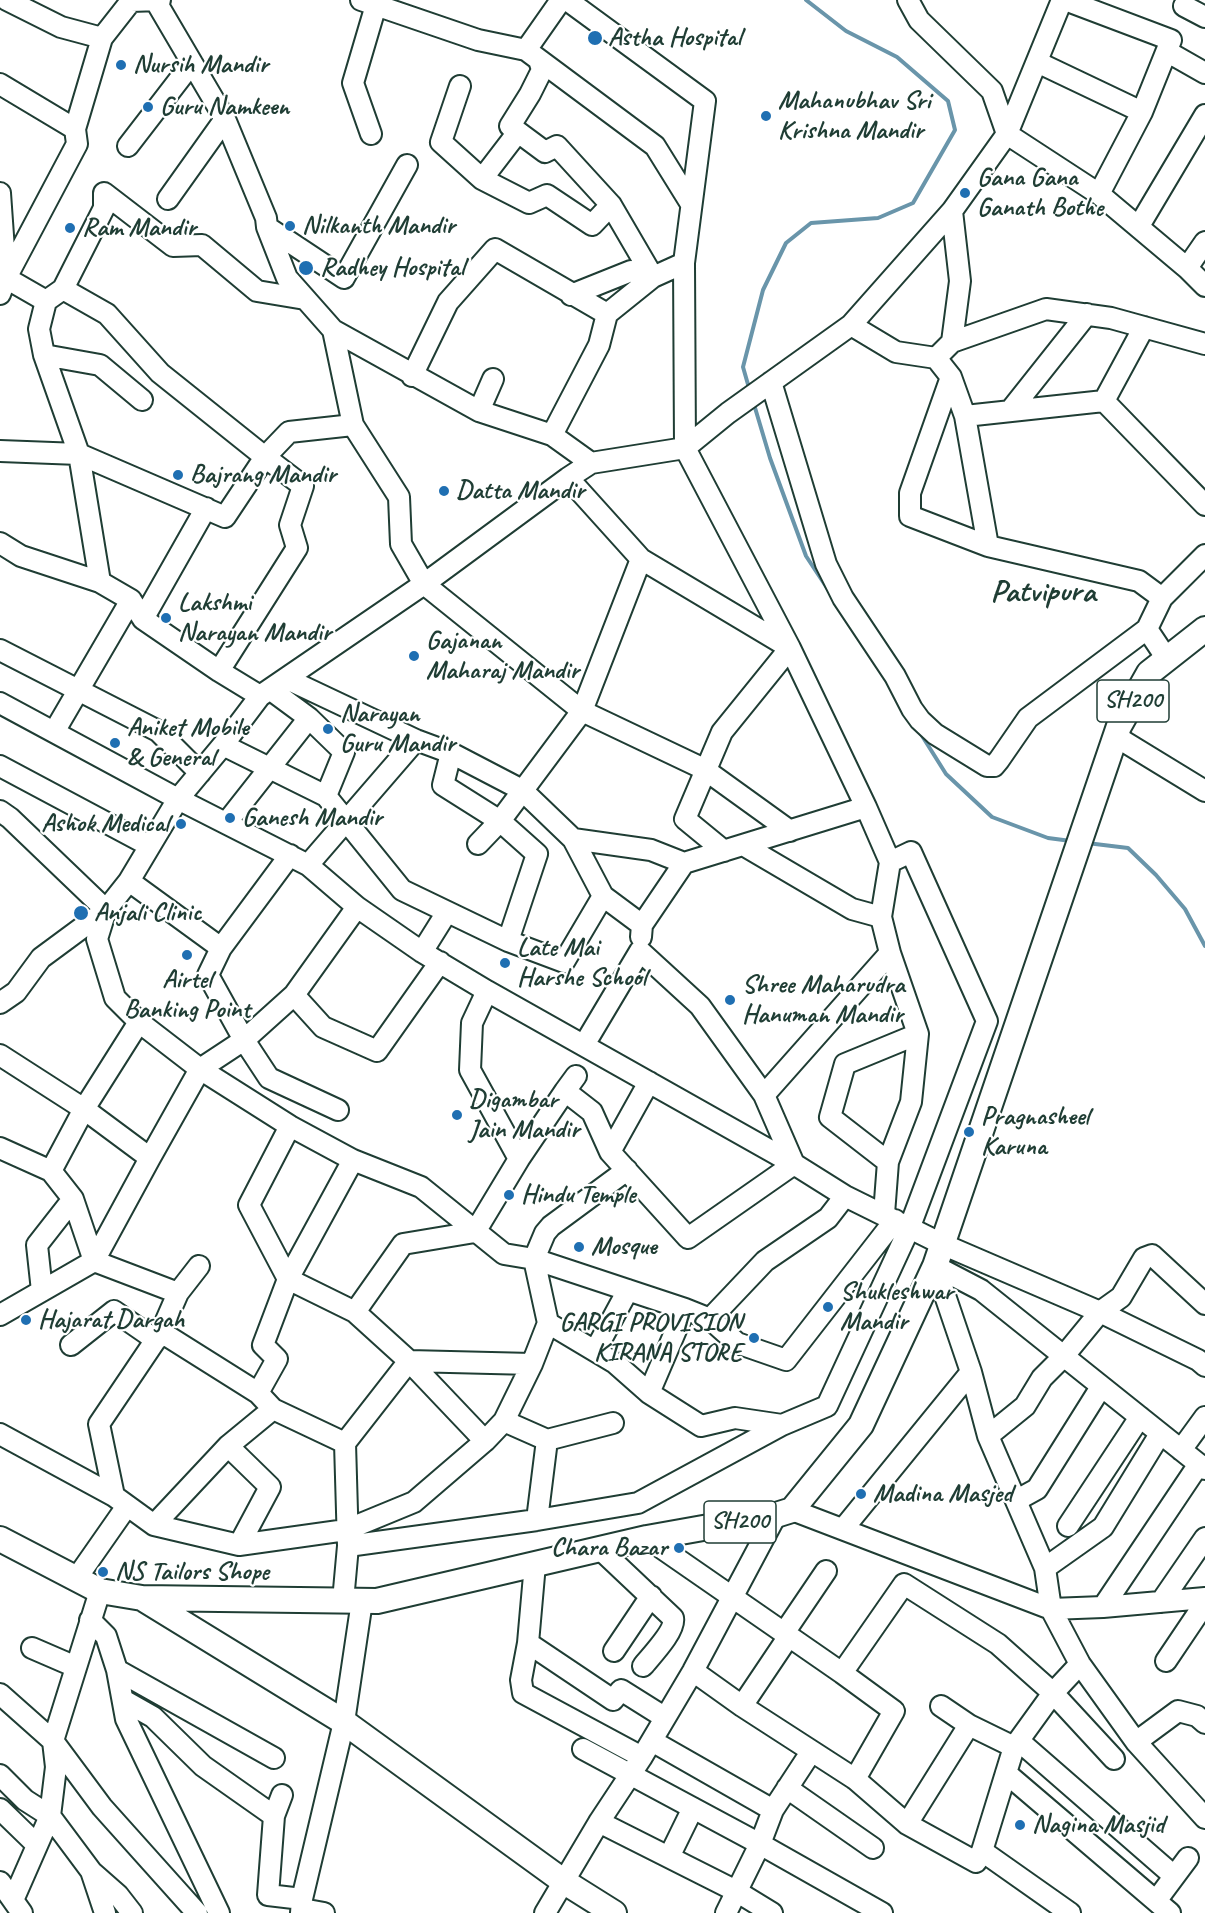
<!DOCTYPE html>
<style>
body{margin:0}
canvas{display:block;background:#fff}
</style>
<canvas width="1205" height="1913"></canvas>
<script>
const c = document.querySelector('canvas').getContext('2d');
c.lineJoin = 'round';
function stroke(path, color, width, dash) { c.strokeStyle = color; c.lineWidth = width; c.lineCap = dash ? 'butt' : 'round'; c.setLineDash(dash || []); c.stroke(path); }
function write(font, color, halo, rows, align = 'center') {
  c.font = font + ' Caveat,sans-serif'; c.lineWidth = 4.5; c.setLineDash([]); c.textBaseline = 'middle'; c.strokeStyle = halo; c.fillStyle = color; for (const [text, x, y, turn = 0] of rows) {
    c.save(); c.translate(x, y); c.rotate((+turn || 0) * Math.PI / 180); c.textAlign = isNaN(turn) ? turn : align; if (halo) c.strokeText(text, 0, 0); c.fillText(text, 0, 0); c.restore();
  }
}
stroke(new Path2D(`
 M749 388 743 367 763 290 786 243 811 223 878 218 913 203 955 130 948 101 897 57 846 31 806 0
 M753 401 770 458 806 556 829 591
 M919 731 946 774 992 817 1048 838 1071 841
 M1087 843 1128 848 1156 875 1185 909 1205 946`), '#6995aa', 4);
const minor = new Path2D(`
 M7 0 61 27 102 38 131 1 160 0
 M155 0 225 119 266 218 267 227 287 278 333 330 353 425 399 497 401 544 424 584 582 711 704 769 790 831
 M361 0 478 40 526 50 655 146 691 204
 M567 0 705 101 684 263 685 448 790 648 866 807 890 862 881 917 890 953 918 1034 911 1102 888 1162 884 1214
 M908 0 919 20 992 91 1007 134 1099 194 1187 268 1205 286
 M1065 0 1171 40 1142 112 1099 194
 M1184 6 1205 17
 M526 50 561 0
 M1168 52 1205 73
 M539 60 542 70 530 94 510 126 545 152 557 146 611 205 653 277
 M1037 62 1142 112
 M0 84 75 129
 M460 86 441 142 482 179 529 203 547 195 592 225 611 205
 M371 134 353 83 376 5
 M128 146 192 63
 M482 179 518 132
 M0 193 6 278 46 301 63 289 107 314 160 373 265 457 289 432 353 425
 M168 199 225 119
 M1139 226 1205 115
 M267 227 344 278 407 165
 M1187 268 1205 242
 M63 289 104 208V193L173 246 202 245 257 291 305 299
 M0 294 6 278 77 144 75 129 102 38
 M571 295 631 271
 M46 301 39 329 44 355 79 454 100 582 131 600 143 619 219 671 260 696
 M851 325 896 352 936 358 951 377 965 416 988 546
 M333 330 479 411 552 435 591 463
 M952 342 960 281 952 211
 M44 355 100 365 142 400
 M936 358 952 342 1046 309 1111 318 1205 344
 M412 376 448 302 495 249 607 314 653 277 684 263
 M951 377 910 493V516L988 546 1139 581 1162 598
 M771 382 826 564 843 598 895 676 912 709 920 720 935 734 987 766H994L999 760 1028 718 1147 629 1162 598 1205 555
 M1104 401 1144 327
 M479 411 493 379
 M1010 411 1087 314
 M965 416 1104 401 1205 505
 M552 435 599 345 607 314
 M0 451 79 454 225 517 265 457 303 486 290 525 297 548 219 671
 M568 478 641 559 790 648 722 732 685 819 724 851
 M0 543 21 556 100 582
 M143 619 206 508
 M1147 629 1167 659
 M0 650 158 731 200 773
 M287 679 416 740 451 753 522 790 573 839 603 896 642 925
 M0 703 178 799 308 865 357 907 422 952 487 991 794 1164 845 1196 942 1244 1100 1312 1198 1360 1205 1366
 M54 732 131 600
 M1115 736 1205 791
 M223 745 326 796 344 752 309 718 271 690
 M451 753 443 785 500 821 537 854 508 941
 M0 766 150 846
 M326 796 402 890 508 941 564 962 603 896
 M0 811 10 818 106 910 41 958 16 992 0 1003
 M227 822 309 718
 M573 839 651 850 684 863
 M478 844 500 821 582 711 641 559
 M743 845 852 909 881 917
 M290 855 221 948 208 975 244 1040 269 1078 338 1110
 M308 865 416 740
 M129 881 221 948
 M641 937 642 925 684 863 866 807
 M422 952 447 912
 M294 995 357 907
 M0 1055 84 1109 150 1158
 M576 1076 565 1091 592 1112 610 1152 688 1238 794 1164 764 1095 700 1006 640 951 584 1045
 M764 1095 890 953
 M290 1126 249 1205 288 1279 355 1312 409 1361 485 1441
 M0 1148 51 1171 73 1199 94 1261 178 1293
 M610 1152 649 1082
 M519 1159 565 1091
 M888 1162 830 1117 845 1064 918 1034
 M51 1171 84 1109 139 1022
 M895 1220 786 1360 737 1343 710 1319 685 1309 534 1259 504 1254 421 1187 353 1160 290 1126 200 1069 139 1022 115 998 97 939 106 910 129 881 178 799 223 745 260 696 424 584 568 478 591 463 685 448 728 413 851 325 952 211 1007 134 1062 0
 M935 1266 971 1372 988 1436 1045 1568 1051 1609 1080 1664 1136 1742 1205 1818
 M935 1266 981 1290 1205 1469
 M42 1291 37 1245 73 1199
 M355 1312 403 1244 475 1232 519 1159 470 1070 472 1023 487 991
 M0 1315 94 1261 150 1158 200 1069 244 1040 294 995 323 1027 377 1051 440 962
 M710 1319 765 1261 828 1218 845 1196
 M548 1323 615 1363 649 1393 701 1426 735 1418 782 1425
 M161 1332 258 1393 273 1409 345 1443 348 1546 343 1601
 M71 1345 114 1311 156 1340
 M595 1351 628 1290
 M258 1393 277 1359 263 1345 288 1279 353 1160
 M649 1393 685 1309
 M504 1421 547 1440 537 1520
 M0 1434 114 1496 154 1525 239 1545 346 1530 414 1502 485 1441 504 1421 532 1364 548 1323 534 1259 545 1233 551 1226 627 1170
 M988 1436 1025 1406 1042 1378 1063 1357 1100 1312 1121 1297 1144 1258 1152 1255 1205 1304
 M547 1440 613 1423
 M345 1443 409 1361 532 1364
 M228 1446 270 1487 239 1545
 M1181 1450 1205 1417
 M114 1496 99 1424 161 1332 178 1293 199 1266
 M1017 1500 1037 1489 1101 1387
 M792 1510 1051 1609 1103 1607 1205 1598
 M154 1525 228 1446 273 1409
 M1068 1526 1140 1417
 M843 1529 971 1372
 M647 1538 842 1673 894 1711 855 1779
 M348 1546 537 1520 638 1503 782 1425 827 1406 909 1229 987 1021 911 852 890 862
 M600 1549 673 1618C676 1630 652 1655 643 1666
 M535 1564 528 1643 521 1680 523 1693 642 1757
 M1045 1568 1103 1527 1160 1434
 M76 1579 127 1506
 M1161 1602 1205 1538
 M1103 1607 1199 1464
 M90 1620 106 1636 117 1670 126 1719 219 1913
 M784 1633 826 1571
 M528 1643 613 1700 621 1690 664 1717
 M32 1648 76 1667
 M614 1651 651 1596
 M1166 1661 1205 1603
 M117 1670 274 1758
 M693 1671 742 1706 855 1779 907 1824 976 1862 982 1851 1070 1913
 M842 1673 904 1584 998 1644 1053 1693 1114 1759
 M0 1694 53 1741 102 1807 197 1913
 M123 1700 153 1717 203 1766 274 1816
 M742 1706 789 1636
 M941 1706 969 1725 1014 1747
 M652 1741 773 1810
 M1019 1741 1174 1876
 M1136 1742 1178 1711 1197 1716 1205 1723
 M583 1749 760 1844 882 1913
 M1006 1773 1170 1913
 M0 1775 25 1800 50 1816 91 1871 105 1913
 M787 1788 873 1848
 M282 1795 274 1816 268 1895 302 1899
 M0 1809 37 1845
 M599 1822 736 1891 772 1913
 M907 1824 969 1725
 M982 1851 1014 1747 1053 1693 1080 1664
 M669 1857 693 1808
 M93 1873 118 1895 132 1913
 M0 1882 22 1913
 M14 1898 50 1816 56 1767 53 1741 100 1591
 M1156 1901 1188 1858
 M302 1909 324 1913
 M301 1913 302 1899 344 1722 362 1601
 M545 1913 599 1822 642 1757 693 1671 776 1515
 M726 1913 760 1844 773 1810 811 1752`);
const major = new Path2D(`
 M0 1539 100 1591 142 1598 377 1601 647 1538 776 1515 792 1510 861 1425 935 1266 1119 726 1149 673 1205 629
 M142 1598 344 1722 563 1881 614 1913`);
stroke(minor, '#1f3d34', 24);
stroke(major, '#1f3d34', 28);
stroke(minor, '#fff', 20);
stroke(major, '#fff', 24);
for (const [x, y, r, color] of [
 [595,38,8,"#1f6fb2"],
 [121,65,6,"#1f6fb2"],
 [148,107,6,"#1f6fb2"],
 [766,116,6,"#1f6fb2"],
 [965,193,6,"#1f6fb2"],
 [290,226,6,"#1f6fb2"],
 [70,228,6,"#1f6fb2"],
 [306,268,8,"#1f6fb2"],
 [178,475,6,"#1f6fb2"],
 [444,491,6,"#1f6fb2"],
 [166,618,6,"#1f6fb2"],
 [414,656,6,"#1f6fb2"],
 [328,729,6,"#1f6fb2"],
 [115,743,6,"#1f6fb2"],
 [230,818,6,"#1f6fb2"],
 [181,824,6,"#1f6fb2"],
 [81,913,8,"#1f6fb2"],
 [187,955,6,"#1f6fb2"],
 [505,963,6,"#1f6fb2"],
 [730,1000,6,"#1f6fb2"],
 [457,1115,6,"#1f6fb2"],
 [969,1132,6,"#1f6fb2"],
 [509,1195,6,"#1f6fb2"],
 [579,1247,6,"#1f6fb2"],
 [828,1307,6,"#1f6fb2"],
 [26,1320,6,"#1f6fb2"],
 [754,1338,6,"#1f6fb2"],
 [861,1494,6,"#1f6fb2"],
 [679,1548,6,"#1f6fb2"],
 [103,1572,6,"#1f6fb2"],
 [1020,1825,6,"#1f6fb2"]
]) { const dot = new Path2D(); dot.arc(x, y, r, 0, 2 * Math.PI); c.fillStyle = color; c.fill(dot); stroke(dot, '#fff', 2); }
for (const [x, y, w] of [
 [1133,701,72],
 [740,1522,72]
]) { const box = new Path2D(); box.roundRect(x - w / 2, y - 21, w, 42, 4.5); c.fillStyle = '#fff'; c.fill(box); stroke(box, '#1f3d34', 1.5); }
write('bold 24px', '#1f3d34', null, [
 ["SH200",1133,701],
 ["SH200",740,1522]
]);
write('bold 26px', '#1f3d34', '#fff', [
 ["Astha Hospital",608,38],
 ["Nursih Mandir",133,65],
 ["Mahanubhav Sri",778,101],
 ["Krishna Mandir",778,131],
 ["Guru Namkeen",160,107],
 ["Gana Gana",977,178],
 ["Ganath Bothe",977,208],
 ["Nilkanth Mandir",302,226],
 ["Ram Mandir",82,228],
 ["Radhey Hospital",320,268],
 ["Bajrang Mandir",190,475],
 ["Datta Mandir",456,491],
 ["Lakshmi",178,603],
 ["Narayan Mandir",178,633],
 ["Gajanan",426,641],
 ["Maharaj Mandir",426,671],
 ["Narayan",340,714],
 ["Guru Mandir",340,744],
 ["Aniket Mobile",127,728],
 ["& General",127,758],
 ["Ganesh Mandir",242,818],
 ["Ashok Medical",169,824,"right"],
 ["Anjali Clinic",94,913],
 ["Late Mai",517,948],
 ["Harshe School",517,978],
 ["Airtel",187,980,"center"],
 ["Banking Point",187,1010,"center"],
 ["Shree Maharudra",742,985],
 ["Hanuman Mandir",742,1015],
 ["Digambar",469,1100],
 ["Jain Mandir",469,1130],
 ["Pragnasheel",981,1117],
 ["Karuna",981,1147],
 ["Hindu Temple",521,1195],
 ["Mosque",591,1247],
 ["Shukleshwar",840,1292],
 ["Mandir",840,1322],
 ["Hajarat Dargah",38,1320],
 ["GARGI PROVISION",742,1323,"right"],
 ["KIRANA STORE",742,1353,"right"],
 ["Madina Masjed",873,1494],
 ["Chara Bazar",667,1548,"right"],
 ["NS Tailors Shope",115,1572],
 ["Nagina Masjid",1032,1825]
], 'left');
write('bold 32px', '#1f3d34', '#fff', [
 ["Patvipura",1043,593]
]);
</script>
